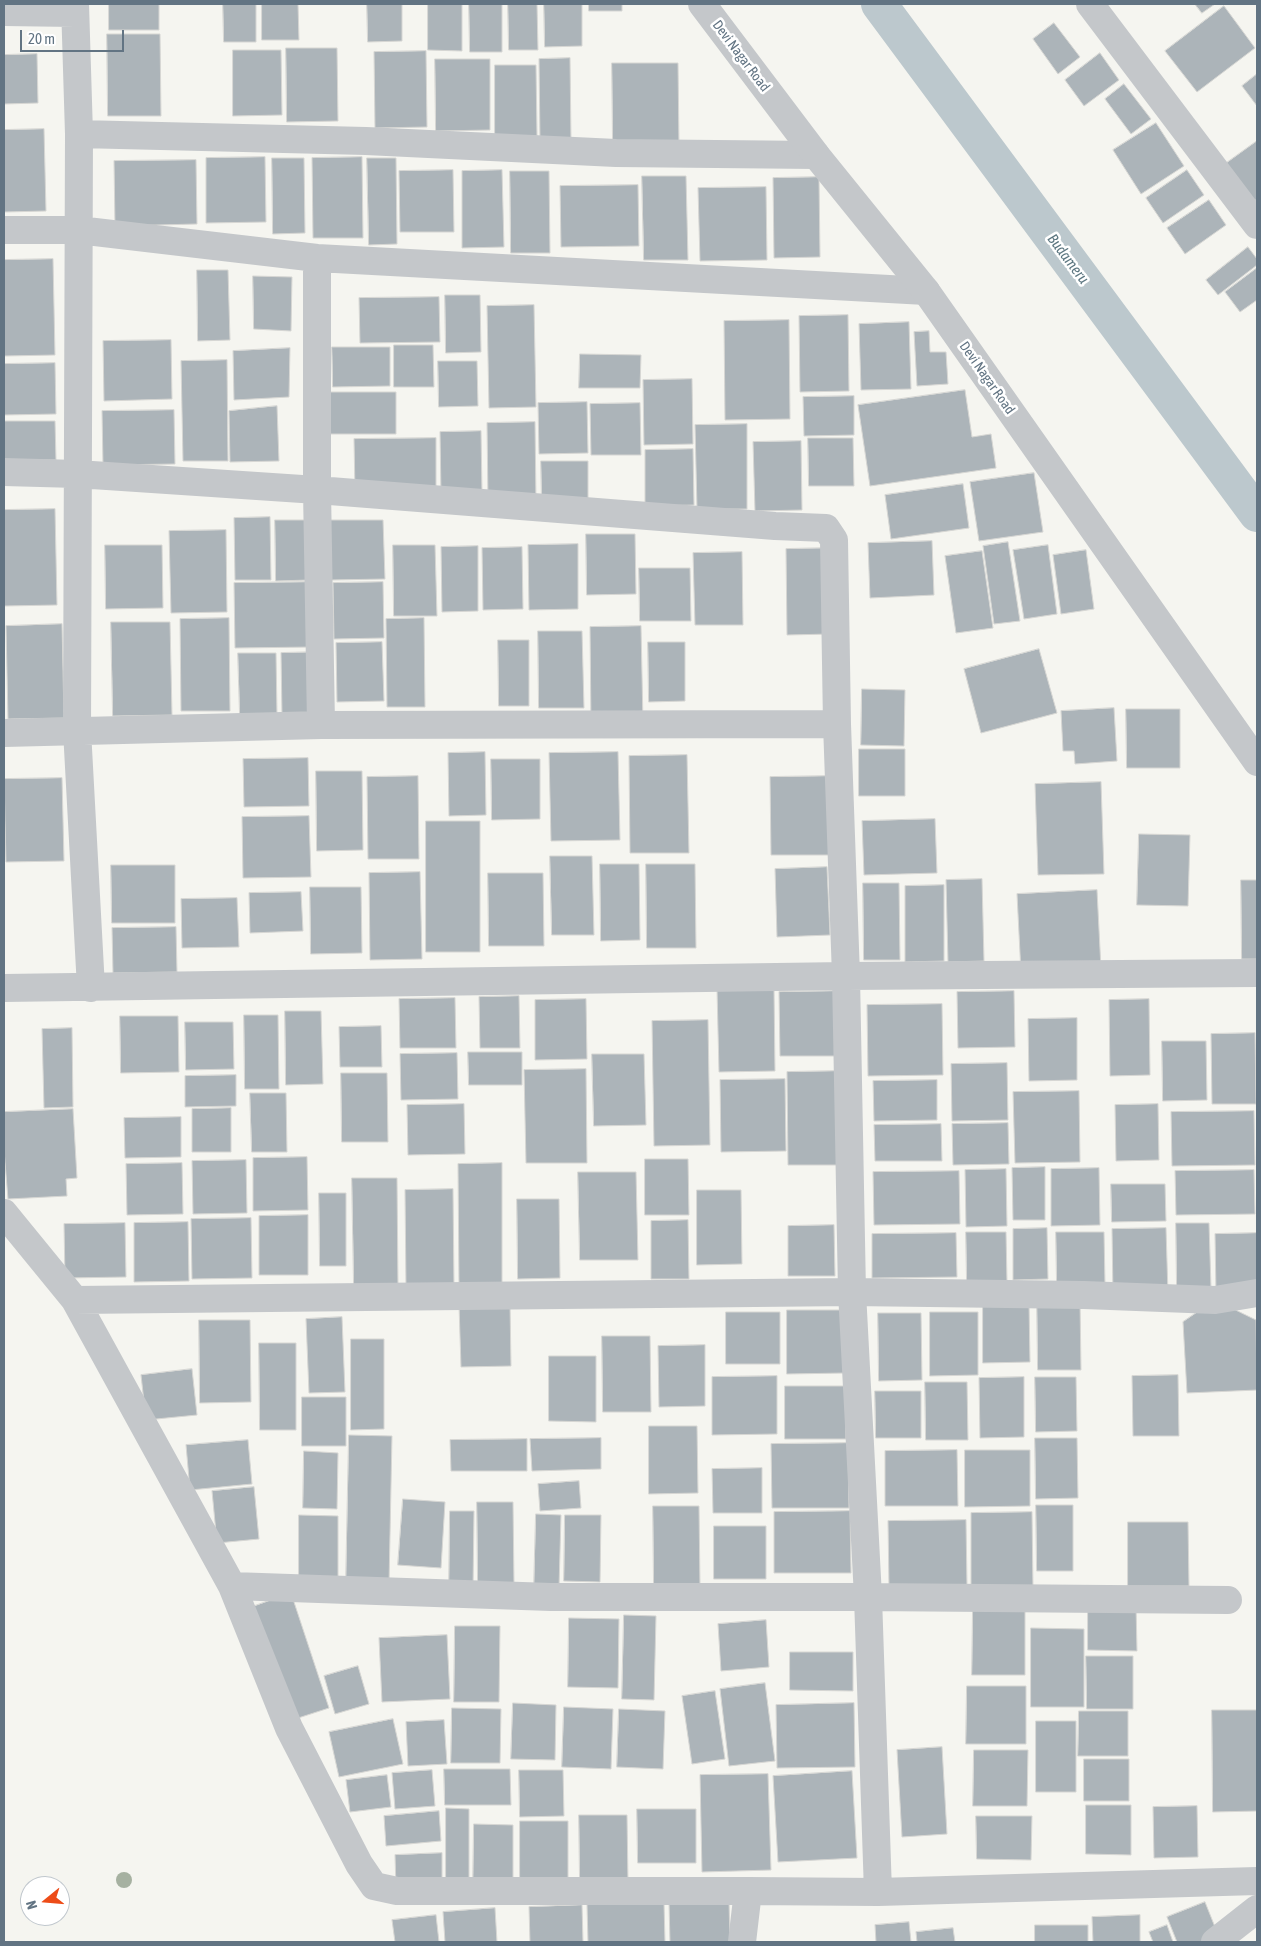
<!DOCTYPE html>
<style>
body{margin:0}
#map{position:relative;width:1261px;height:1946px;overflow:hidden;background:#f5f5f0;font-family:"Asap Condensed",sans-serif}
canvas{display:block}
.frame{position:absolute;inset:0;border:5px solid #627483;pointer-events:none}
.north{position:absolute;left:20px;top:1876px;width:50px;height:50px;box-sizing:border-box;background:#fff;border:1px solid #c0c7cd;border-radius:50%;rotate:253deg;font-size:14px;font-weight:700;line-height:20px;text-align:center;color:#627483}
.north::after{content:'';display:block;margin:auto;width:18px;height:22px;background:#ed4c18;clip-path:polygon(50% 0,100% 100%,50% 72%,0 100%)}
.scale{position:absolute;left:20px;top:30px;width:104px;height:22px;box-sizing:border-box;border:2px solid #627483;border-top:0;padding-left:6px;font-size:15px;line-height:18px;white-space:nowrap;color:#627483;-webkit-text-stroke:4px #fff;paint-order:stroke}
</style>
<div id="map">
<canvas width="1261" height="1946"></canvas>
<div class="frame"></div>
<div class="north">N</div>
<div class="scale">20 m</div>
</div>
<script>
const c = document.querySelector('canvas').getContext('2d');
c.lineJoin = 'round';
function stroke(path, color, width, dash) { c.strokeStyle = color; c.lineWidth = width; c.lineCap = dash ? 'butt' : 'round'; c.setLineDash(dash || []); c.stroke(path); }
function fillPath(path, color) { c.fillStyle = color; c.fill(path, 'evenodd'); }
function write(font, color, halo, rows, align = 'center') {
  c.font = font + ' "Asap Condensed",sans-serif'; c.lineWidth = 5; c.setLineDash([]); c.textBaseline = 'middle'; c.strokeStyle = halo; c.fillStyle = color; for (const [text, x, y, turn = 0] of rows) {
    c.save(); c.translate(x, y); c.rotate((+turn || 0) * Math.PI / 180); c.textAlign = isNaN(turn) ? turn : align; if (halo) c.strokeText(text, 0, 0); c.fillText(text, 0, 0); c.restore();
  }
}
stroke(new Path2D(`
 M879 4 1257 514`), '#bcc8cd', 36);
const building = new Path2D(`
 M109 4H159V30H109Z
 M223 4H256V42H224Z
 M262 4H298L299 40H262Z
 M367 4H402V41L368 42Z
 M428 4H462V51L428 50Z
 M469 4H502V52H470Z
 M508 4H537L538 50H509Z
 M544 4H582V46L545 47Z
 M589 4H622V11H589Z
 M1195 4H1215L1202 13Z
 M1224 6 1255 48 1197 92 1165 51Z
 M1054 23 1080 57 1058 74 1033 39Z
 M107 34H160L161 116H108Z
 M286 48H337L338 121 287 122Z
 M233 50H281L282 115 233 116Z
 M426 51 427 127 375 128 374 52Z
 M1100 53 1119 80 1084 106 1065 80Z
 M37 54 38 103 4 104V55Z
 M570 58 571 140H540L539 59Z
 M435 59H490V130L436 131Z
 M612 63H678L679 145 613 146Z
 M495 65H536L537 136H495Z
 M1257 74V106L1242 86Z
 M1124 84 1151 119 1131 134 1105 99Z
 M1156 123 1184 166 1141 194 1113 150Z
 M44 129 46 211 4 212V130Z
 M1257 141V199L1248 206 1221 167Z
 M265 157 266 222 206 223V158Z
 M362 157 363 238H313L312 158Z
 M272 158H304L305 233 273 234Z
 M367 158H396L397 244 369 245Z
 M196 160 197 224 115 226 114 161Z
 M453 170 454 232H400L399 171Z
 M502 170 504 247 462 248V171Z
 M1187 170 1204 195 1163 223 1146 198Z
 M510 171H549L550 253H511Z
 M642 176H686L688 260H644Z
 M819 177 820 257 774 258 773 178Z
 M638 185 639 246 561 247 560 186Z
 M766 187 767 260 700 261 698 188Z
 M1209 200 1226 225 1185 254 1167 228Z
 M1248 247 1257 259V265L1218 295 1206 280Z
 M53 259 55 355 4 356V260Z
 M1257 268V300L1240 312 1225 292Z
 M197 270H228L230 340 198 341Z
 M253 276 292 277 291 331 254 329Z
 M445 295H480L481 352 446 353Z
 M439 297 440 342 360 343 359 298Z
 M534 305 536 407 489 408 487 306Z
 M848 315 849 391 800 392 799 316Z
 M789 320 790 419 725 420 724 321Z
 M909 322 911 389 861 390 859 324Z
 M929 331 930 352H946L948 384 917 386 914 332Z
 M171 340 172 399 104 401 103 341Z
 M394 345H433L434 387H394Z
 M332 347H390V386L333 387Z
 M290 348 289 397 234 400 233 351Z
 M580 354 641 355 640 388H579Z
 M227 360 228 461H183L181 361Z
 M438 361H477L478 406 439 407Z
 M55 363 56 414 4 415V364Z
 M692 379 693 444 644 445 643 380Z
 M965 390 972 437 991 434 996 468 870 486 858 405Z
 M330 392H396V434H331Z
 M854 396V435L804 436 803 397Z
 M587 402 588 453 539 454 538 403Z
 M640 403 641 455H591L590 404Z
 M277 406 279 461 230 462 229 411Z
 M174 410 175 464 103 465 102 411Z
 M4 421H55L56 460H4Z
 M535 422 536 501H488L487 423Z
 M747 424V509H697L695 425Z
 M481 431 482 493 441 494 440 432Z
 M436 438V492H355L354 439Z
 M808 438H853L854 486H809Z
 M801 441 802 510 755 511 753 442Z
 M693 449 694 505 645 506V450Z
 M541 461H588V502L542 503Z
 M1034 473 1043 532 979 541 970 482Z
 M963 484 969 528 891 539 885 495Z
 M55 509 57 605 4 606V510Z
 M270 517 271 580H235L234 518Z
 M275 520H307L309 580 276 581Z
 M329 520H383L385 579 330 580Z
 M226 530 227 612 171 613 169 531Z
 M586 534H635L636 594 587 595Z
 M932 541 934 595 870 598 868 543Z
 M1008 542 1020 621 994 624 983 546Z
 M578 544V609L529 610 528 545Z
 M105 545H162L163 608 106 609Z
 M393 545H435L437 616H394Z
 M1048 545 1057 614 1024 619 1013 550Z
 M478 546V611L442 612 441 547Z
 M522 547 523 609 483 610 482 548Z
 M829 548 830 634 787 635 786 549Z
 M1086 550 1094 609 1061 614 1053 555Z
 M982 551 993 628 956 633 945 556Z
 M742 552 743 625H695L693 553Z
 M639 568H690L691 621H640Z
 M311 582 312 647 235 648 234 583Z
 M383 582 384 638 334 639 333 583Z
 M229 618 230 711H181L180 619Z
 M424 618 425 707H387L386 619Z
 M111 622H170L172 715 113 716Z
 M62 624 64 718 8 719 6 626Z
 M641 626 643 724H591L590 627Z
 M538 631H582L584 708H539Z
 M498 640H529V706H499Z
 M382 642 384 701 337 702 336 643Z
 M648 642H685V701L649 702Z
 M1039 649 1057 713 981 733 964 669Z
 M319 652 320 714 282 715 281 653Z
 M238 653H276L277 715H240Z
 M862 689 905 690 904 746 861 745Z
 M1114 708 1117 761 1075 764 1074 751H1063L1061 711Z
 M1126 709H1180V768H1127Z
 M859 749H905V796H859Z
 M485 752 486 815 449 816 448 753Z
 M618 752 620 840 551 841 549 753Z
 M687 755 689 853H630L629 756Z
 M308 758 309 806 244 807 243 759Z
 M491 759H540V819L492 820Z
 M316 771H362L363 850 317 851Z
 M418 776 419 859H368L367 777Z
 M829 776 830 855H771L770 777Z
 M62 778 64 861 6 862 4 779Z
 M1101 782 1104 874 1038 875 1035 784Z
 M309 816 311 877 243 878 242 817Z
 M935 819 937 873 864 875 862 821Z
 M426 821H480V952H426Z
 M1139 834 1190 835 1188 906 1137 905Z
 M550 856H592L594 935H552Z
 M600 864H639L640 940 601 941Z
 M646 864H695L696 948H647Z
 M111 865H175V923H112Z
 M827 867 830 935 777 937 775 869Z
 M420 872 422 959 370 960 369 873Z
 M488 873H543L544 946H489Z
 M982 879 984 961 948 962 946 880Z
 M1241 880H1257V959H1242Z
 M863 883H899L900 960H864Z
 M944 885V961L905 962V886Z
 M310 887H361L362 953 311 954Z
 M1097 890 1101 969 1021 973 1017 894Z
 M301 892 303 931 250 933 249 893Z
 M237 898 239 947 182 948 181 899Z
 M176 927 177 972 113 973 112 928Z
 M774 988 775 1071 719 1072 717 989Z
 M836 991 837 1056H780L779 992Z
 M1014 991 1015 1047 958 1048 957 992Z
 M519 996 520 1048H480L479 997Z
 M455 998 456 1048H400L399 999Z
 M586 999 587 1059 535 1060V1000Z
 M1149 999 1150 1075 1110 1076 1109 1000Z
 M942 1004 943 1075 868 1076 867 1005Z
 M285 1011H321L323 1084 286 1085Z
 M244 1015H278L279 1089H245Z
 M120 1016H178L179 1072 121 1073Z
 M1077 1018V1080L1029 1081 1028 1019Z
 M708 1020 710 1145 654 1146 652 1021Z
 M185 1022H233L234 1069 186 1070Z
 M381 1026 382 1067H340L339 1027Z
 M72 1028 73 1107 44 1108 42 1029Z
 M1255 1033 1256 1104H1212L1211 1034Z
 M1162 1041H1206L1207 1100 1163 1101Z
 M468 1052H522V1085H469Z
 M457 1053 458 1099 401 1100 400 1054Z
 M592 1054H644L646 1125 594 1126Z
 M1007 1063 1008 1120 952 1121 951 1064Z
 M586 1069 587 1163H526L524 1070Z
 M837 1071 838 1165H788L787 1072Z
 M341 1073H387L388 1142H342Z
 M236 1075V1106L185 1107V1076Z
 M785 1079 786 1151 721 1152 720 1080Z
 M937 1080V1120L874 1121 873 1081Z
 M1079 1091 1080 1162 1015 1163 1013 1092Z
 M250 1093H286L287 1152H252Z
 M464 1104 465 1154 408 1155 407 1105Z
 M1158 1104 1159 1160 1116 1161 1115 1105Z
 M231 1108V1152H192V1109Z
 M73 1109 77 1178 66 1179 67 1196 8 1199 4 1150V1112Z
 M1254 1111 1255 1165 1172 1166 1171 1112Z
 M181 1117V1157L125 1158 124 1118Z
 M1008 1123 1009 1164 953 1165 952 1124Z
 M941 1124 942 1161H875L874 1125Z
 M307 1157 308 1210 253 1211V1158Z
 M645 1159H688L689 1215H645Z
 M246 1160 247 1213 193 1214 192 1161Z
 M182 1163 183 1214 127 1215 126 1164Z
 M502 1163V1284H459L458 1164Z
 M1045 1167V1220H1013L1012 1168Z
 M1099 1168 1100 1225 1051 1226V1169Z
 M1006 1169 1007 1226 966 1227 965 1170Z
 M1254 1170 1255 1214 1176 1215 1175 1171Z
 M959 1171 960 1224 874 1225 873 1172Z
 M578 1172H636L638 1260H580Z
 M352 1178H397L398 1287H354Z
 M1111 1184H1165L1166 1221 1112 1222Z
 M453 1189 454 1286 406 1287 405 1190Z
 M697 1190H741L742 1264 697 1265Z
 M319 1193H346V1266H320Z
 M517 1199H559L560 1278 518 1279Z
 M308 1215V1275H259V1216Z
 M251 1218 252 1278 192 1279 191 1219Z
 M688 1220 689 1279H651V1221Z
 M188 1222 189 1281 134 1282V1223Z
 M125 1223 126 1277 65 1278 64 1224Z
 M1176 1223H1209L1211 1288 1177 1289Z
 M834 1225 835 1276H788V1226Z
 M1047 1228 1048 1279 1013 1280V1229Z
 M1166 1228 1168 1295 1113 1296 1112 1229Z
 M966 1232H1006L1007 1282 967 1283Z
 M1056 1232H1104L1105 1284 1057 1285Z
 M956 1233 957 1277 872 1278V1234Z
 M1257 1233V1292L1216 1293 1215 1234Z
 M1215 1300 1256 1320 1257 1390 1187 1393 1183 1322Z
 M1037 1302H1080L1081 1370H1038Z
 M983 1303H1029L1030 1362 983 1363Z
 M510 1304 511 1366 461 1367 459 1305Z
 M787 1310H845V1373L787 1374Z
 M726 1312H780V1364H726Z
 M930 1312H978V1375L930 1376Z
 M878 1313H921L922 1380 879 1381Z
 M342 1317 345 1392 309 1393 306 1319Z
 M199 1320H250L251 1402 200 1403Z
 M602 1336H650L651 1412H603Z
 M351 1339H384V1429L351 1430Z
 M259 1343H296V1430H260Z
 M705 1345V1406L659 1407 658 1346Z
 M549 1356H596V1422L549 1421Z
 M192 1369 197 1415 146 1420 141 1375Z
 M1178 1375 1179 1436H1133L1132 1376Z
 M777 1376V1434L712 1435V1377Z
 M1024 1377V1437L980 1438 979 1378Z
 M1035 1377H1076L1077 1431 1036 1432Z
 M925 1382H967L968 1440H926Z
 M785 1386H845L846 1439H785Z
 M875 1391H921V1438H876Z
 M302 1397H346V1446H302Z
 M649 1426H697L698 1493 649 1494Z
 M349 1435 392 1436 389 1584 346 1583Z
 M601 1438V1469L532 1471 530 1439Z
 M1035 1438H1077L1078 1498 1036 1499Z
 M527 1439V1471H451L450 1440Z
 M248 1440 252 1484 190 1490 186 1445Z
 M848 1443 849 1508H772L771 1444Z
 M957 1450 958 1506H885V1451Z
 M965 1450H1030V1506L965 1507Z
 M304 1451 338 1453 337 1509 303 1508Z
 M762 1468V1513H713L712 1469Z
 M579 1481 581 1508 540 1511 538 1484Z
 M254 1487 259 1539 217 1543 212 1491Z
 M403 1499 445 1502 441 1568 398 1565Z
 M477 1502H513L514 1584H478Z
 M1036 1505H1073V1571H1037Z
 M653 1506H699L700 1587 654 1588Z
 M450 1511H474L473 1589 449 1588Z
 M850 1511 851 1573H774V1512Z
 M1032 1512 1033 1588H971V1513Z
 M536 1514 561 1515 559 1588H534Z
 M299 1515 338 1516V1580H299Z
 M565 1515H601L600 1582 564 1581Z
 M966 1520 967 1586 889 1587 888 1521Z
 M1128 1522H1188L1189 1586H1128Z
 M714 1526H766V1579H714Z
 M291 1593 329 1708 292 1720 252 1607Z
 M1088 1604 1136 1605 1137 1651 1088 1650Z
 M973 1607 1025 1608V1675H972Z
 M624 1615 656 1616 654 1700 622 1699Z
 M569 1618 619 1619 618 1688 568 1687Z
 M766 1620 769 1667 721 1671 718 1624Z
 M455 1626H500L499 1702H454Z
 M1031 1628 1084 1629V1707H1031Z
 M447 1635 450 1699 382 1702 379 1638Z
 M790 1652H853V1691L790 1690Z
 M1086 1656H1133V1709H1087Z
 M358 1666 369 1704 335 1714 324 1676Z
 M765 1683 775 1761 729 1766 720 1689Z
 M967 1686H1026V1744H966Z
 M715 1691 725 1759 692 1764 682 1696Z
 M513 1703 556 1705 555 1760 511 1759Z
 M854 1703 855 1767 777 1768 776 1705Z
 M564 1707 613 1709 611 1769 562 1767Z
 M452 1708 501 1709 500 1763H451Z
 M619 1709 665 1711 663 1769 617 1767Z
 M1212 1710H1257V1811L1213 1812Z
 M1079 1711H1128V1756H1078Z
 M393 1719 403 1764 339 1777 329 1732Z
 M444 1720 447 1764 408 1766 406 1722Z
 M1036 1721H1076V1792H1036Z
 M942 1747 947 1834 902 1837 897 1750Z
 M974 1750H1028L1027 1806H973Z
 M1084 1759H1129V1801H1084Z
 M444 1769H510L511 1805H445Z
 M432 1770 435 1806 395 1809 392 1773Z
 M519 1770H563L564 1816 520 1817Z
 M852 1771 857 1858 778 1862 773 1776Z
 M768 1774 771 1870 702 1872 700 1775Z
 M387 1775 391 1807 350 1812 346 1780Z
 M1086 1805H1131V1855L1086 1854Z
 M1197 1806 1198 1857 1154 1858 1153 1807Z
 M446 1808 469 1809V1888L446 1889Z
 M637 1809H696V1863H638Z
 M439 1811 441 1841 386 1846 384 1816Z
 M579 1815H627L628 1882H580Z
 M976 1816H1032L1031 1860 977 1859Z
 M520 1821H568V1887H520Z
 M474 1824 513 1825V1886H473Z
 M442 1853V1887L396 1888 395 1855Z
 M729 1901 730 1942H670L669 1903Z
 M1205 1902 1219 1937 1207 1942H1177L1167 1917Z
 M664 1903 665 1942H588L587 1905Z
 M582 1905 583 1942H530L529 1907Z
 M495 1908 497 1942H445L443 1912Z
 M436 1915 439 1942H395L392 1920Z
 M1140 1915V1942H1093L1092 1917Z
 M909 1922 911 1942H876L875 1925Z
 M1035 1925H1088V1942H1035Z
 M1167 1925 1173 1942H1153L1149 1932Z
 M953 1928 955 1942H917L916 1932Z`);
fillPath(building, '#acb4b9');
stroke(building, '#d6d6d3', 1);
stroke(new Path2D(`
 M75 4 79 134 77 730 91 988
 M1090 4 1257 225
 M4 12 75 13
 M79 134 366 141 616 153 816 155
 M4 230H78L317 258 926 291
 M317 258V490L321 725
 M4 472 77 474 317 490 775 526 826 528 834 540 837 724 846 976 852 1292 868 1597 878 1892
 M4 733 321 725 837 724
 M4 988 846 976 1257 973
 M4 1213 75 1300 232 1586 289 1728 359 1864 374 1886 397 1891H748L742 1942
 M75 1300 852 1292 1084 1295 1215 1300 1257 1293
 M232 1586 551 1597H868L1228 1600
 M748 1891 878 1892 1257 1881
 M1215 1942 1257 1909`), '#c4c7ca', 28);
stroke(new Path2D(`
 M702 4 816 155 926 291 1257 762`), '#c4c7ca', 28);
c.fillStyle = '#a6b1a1';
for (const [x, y] of [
 [124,1880]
]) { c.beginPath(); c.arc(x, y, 8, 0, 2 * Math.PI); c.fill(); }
write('14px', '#627483', '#fff', [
 ["Devi Nagar Road",741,56,53],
 ["Devi Nagar Road",987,378,55]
]);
write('italic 15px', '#5d7781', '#fff', [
 ["Budameru",1068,259,53]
]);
</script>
